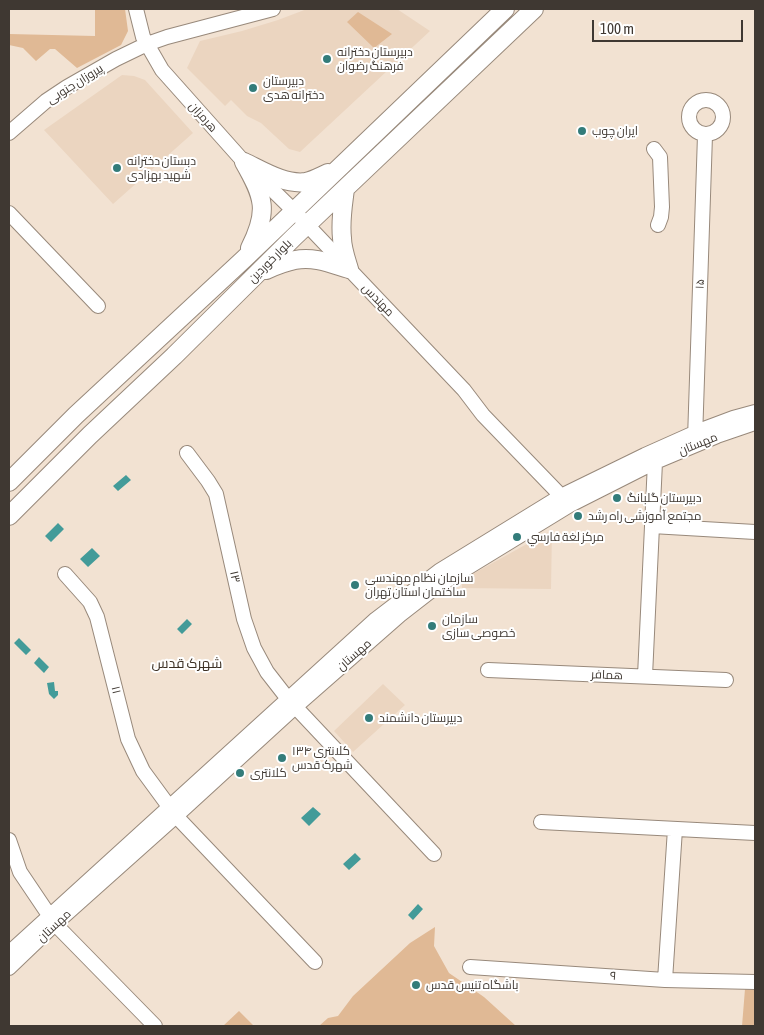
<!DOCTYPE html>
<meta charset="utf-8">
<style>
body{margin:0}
#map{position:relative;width:764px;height:1035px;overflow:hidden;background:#f2e2d2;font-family:"Asap Condensed",sans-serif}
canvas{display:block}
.frame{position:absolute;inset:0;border:10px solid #3f3832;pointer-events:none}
.scale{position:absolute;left:592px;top:20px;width:151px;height:22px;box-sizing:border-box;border:2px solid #3f3832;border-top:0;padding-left:6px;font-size:15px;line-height:18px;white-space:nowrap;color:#3f3832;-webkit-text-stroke:4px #fff;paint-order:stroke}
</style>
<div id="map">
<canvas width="764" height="1035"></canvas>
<div class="frame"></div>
<div class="scale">100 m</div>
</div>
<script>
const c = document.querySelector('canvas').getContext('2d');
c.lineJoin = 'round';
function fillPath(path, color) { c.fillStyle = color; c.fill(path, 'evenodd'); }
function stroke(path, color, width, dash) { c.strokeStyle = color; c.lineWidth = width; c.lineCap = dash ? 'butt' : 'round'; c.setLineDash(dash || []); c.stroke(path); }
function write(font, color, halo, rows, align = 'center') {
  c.font = font + ' "Asap Condensed",Cairo,sans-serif'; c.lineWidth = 4; c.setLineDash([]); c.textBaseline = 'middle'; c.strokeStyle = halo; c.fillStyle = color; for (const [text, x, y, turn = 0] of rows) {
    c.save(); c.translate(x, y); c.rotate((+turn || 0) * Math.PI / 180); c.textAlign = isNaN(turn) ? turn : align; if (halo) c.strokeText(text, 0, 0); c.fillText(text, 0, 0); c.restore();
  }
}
fillPath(new Path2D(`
 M307 9H397L430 31 300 152 289 149 261 123 247 116 231 100 225 106 187 68 200 41 242 31 278 20Z
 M122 75 134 76 145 80 193 133 113 204 44 130Z
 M552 530 551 589 462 588V580Z
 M383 684 405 705 353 752 334 731Z`), '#ebd5c0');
fillPath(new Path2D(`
 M95 9H125L128 31 121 45 77 68 55 49H50L36 61 23 48 9 45V34L95 36Z
 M358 12 392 34 374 48 347 22Z
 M435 927 434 946 449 973 484 997 516 1026H319L328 1018 338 1016 353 996 410 943Z
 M745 989 755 990V1026H742Z
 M239 1011 254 1026H223Z`), '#e0b995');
fillPath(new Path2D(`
 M126 475 131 480 118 491 113 486Z
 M58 523 64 529 51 542 45 536Z
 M92 548 100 556 88 567 80 559Z
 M187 619 192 624 182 634 177 629Z
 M19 638 31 650 26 655 14 643Z
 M39 657 49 667 44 673 34 663Z
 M54 682 55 691H58V695L54 699 49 694 47 683Z
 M313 807 321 814 309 826 301 818Z
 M355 853 361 859 349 870 343 864Z
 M418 904 423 909 413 920 408 915Z`), '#439b99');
const minor = new Path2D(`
 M136 9 143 37 162 70 244 162 293 210 464 390 483 415 567 502
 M689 117a17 17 0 1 1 34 0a17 17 0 1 1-34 0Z
 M9 133 46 101 67 87 116 59 147 44 167 37 273 9
 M654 149 660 157 662 207 661 217 658 225
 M9 213 98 306
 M695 439 705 135
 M187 453 208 481 216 494 244 619 254 648 267 672 288 699 434 854
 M652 526 755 532
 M65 574 90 602 97 617 128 739 143 771 176 816 315 962
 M488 670 726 680
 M645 676 655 462 653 455
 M541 822 755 833
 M9 840 20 872 55 924 155 1026
 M9 953 376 619 439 571 561 496 645 455 701 430 733 418 755 412
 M470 967 665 980 755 982
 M9 968 55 924 176 816 295 707 400 615 436 587 570 505 655 462 717 436 755 423
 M665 980 675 829`);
const major = new Path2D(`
 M244 162C264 197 269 211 250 248
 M244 162C263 171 285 185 306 182 314 180 321 176 328 173
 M345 189C343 205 340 221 342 238 342 248 346 259 349 269
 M266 270C275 266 285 262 295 260 314 256 332 264 349 269
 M9 482 76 415 244 259 505 9
 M9 516 90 435 174 356 294 237 534 9`);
stroke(minor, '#98897b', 16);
stroke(major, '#98897b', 20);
stroke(minor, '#fff', 14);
stroke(major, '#fff', 18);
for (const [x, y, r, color] of [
 [327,59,5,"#337c7a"],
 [253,88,5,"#337c7a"],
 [582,131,5,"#337c7a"],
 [117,168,5,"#337c7a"],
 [617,498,5,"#337c7a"],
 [578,516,5,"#337c7a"],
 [517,537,5,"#337c7a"],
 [355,585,5,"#337c7a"],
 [432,626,5,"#337c7a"],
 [369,718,5,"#337c7a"],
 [282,758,5,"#337c7a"],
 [240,773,5,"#337c7a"],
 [416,985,5,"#337c7a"]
]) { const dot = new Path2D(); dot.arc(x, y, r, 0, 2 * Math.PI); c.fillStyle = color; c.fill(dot); stroke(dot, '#fff', 2); }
write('12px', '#3f3832', '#fff', [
 ["دبیرستان دخترانه",337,52],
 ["فرهنگ رضوان",337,66],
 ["دبیرستان",263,81],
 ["دخترانه هدی",263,95],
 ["ایران چوب",592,131],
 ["دبستان دخترانه",127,161],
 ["شهید بهزادی",127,175],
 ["دبیرستان گلبانگ",627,498],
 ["مجتمع آموزشی راه رشد",588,516],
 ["مركز لغة فارسي",527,537],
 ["سازمان نظام مهندسی",365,578],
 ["ساختمان استان تهران",365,592],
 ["سازمان",442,619],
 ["خصوصی سازی",442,633],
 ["دبیرستان دانشمند",379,718],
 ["کلانتری ۱۳۴",292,751],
 ["شهرک قدس",292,765],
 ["کلانتری",250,773],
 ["باشگاه تنیس قدس",426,985]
], 'left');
write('12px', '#3f3832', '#fff', [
 ["پیروزان جنوبی",75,84,-32],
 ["هرمزان",203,117,48],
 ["بلوار خوردین",270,261,-45],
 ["۱۵",700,284,-88],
 ["مهندس",378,300,46],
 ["مهستان",698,444,-22],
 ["۱۳",235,577,77],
 ["مهستان",354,655,-41],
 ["همافر",607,675,2],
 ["۱۱",116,690,76],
 ["مهستان",54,926,-43],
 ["۹",613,976,4]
]);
write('14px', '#3d3125', '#fff', [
 ["شهرک قدس",187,664]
]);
</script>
